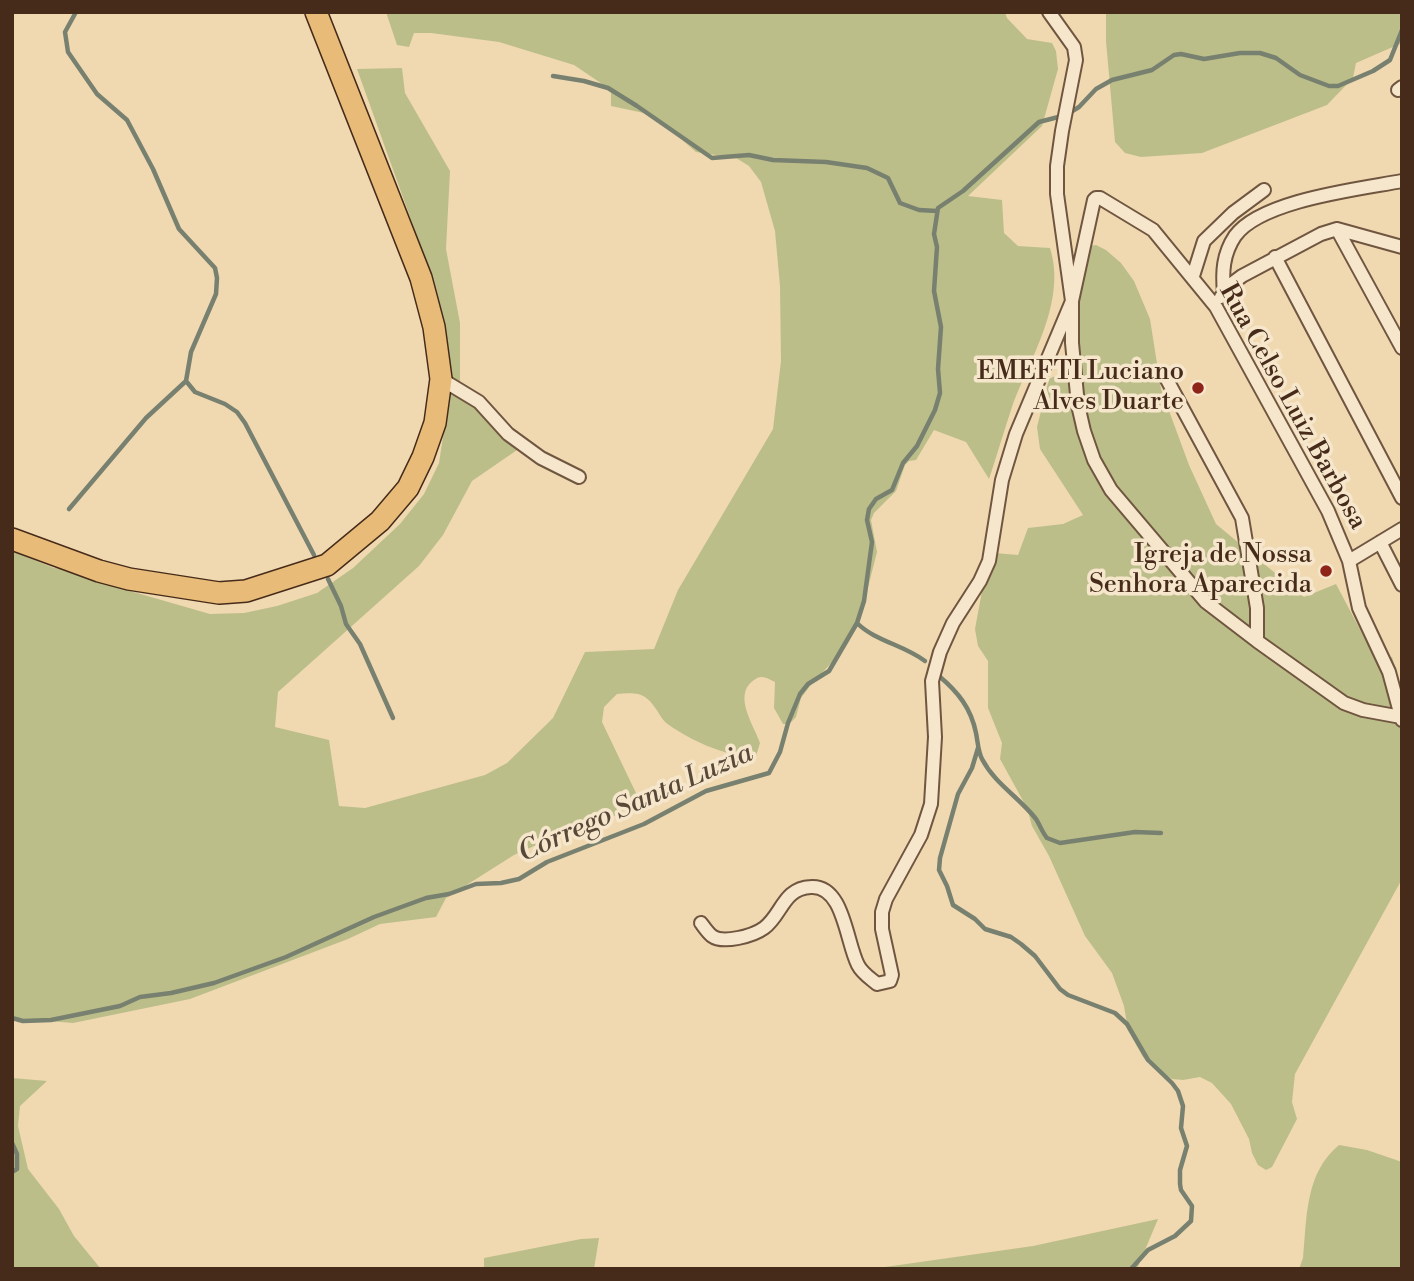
<!DOCTYPE html>
<meta charset="utf-8">
<style>
body{margin:0}
#map{position:relative;width:1414px;height:1281px;overflow:hidden;background:#f0d9b1;font-family:"Libre Bodoni",serif}
canvas{display:block}
.frame{position:absolute;inset:0;border:14px solid #462b1a;pointer-events:none}
</style>
<div id="map">
<canvas width="1414" height="1281"></canvas>
<div class="frame"></div>
</div>
<script>
const c = document.querySelector('canvas').getContext('2d');
c.lineJoin = 'round';
function fillPath(path, color) { c.fillStyle = color; c.fill(path, 'evenodd'); }
function stroke(path, color, width, dash) { c.strokeStyle = color; c.lineWidth = width; c.lineCap = dash ? 'butt' : 'round'; c.setLineDash(dash || []); c.stroke(path); }
function write(font, color, halo, rows, align = 'center') {
  c.font = font + ' "Libre Bodoni",serif'; c.lineWidth = 7; c.setLineDash([]); c.textBaseline = 'middle'; c.strokeStyle = halo; c.fillStyle = color; for (const [text, x, y, turn = 0] of rows) {
    c.save(); c.translate(x, y); c.rotate((+turn || 0) * Math.PI / 180); c.textAlign = isNaN(turn) ? turn : align; if (halo) c.strokeText(text, 0, 0); c.fillText(text, 0, 0); c.restore();
  }
}
fillPath(new Path2D(`
 M386 12H1005L1007 18 1027 39 1052 43 1056 51 1058 69 1042 126 968 196 1002 200 1004 233 1018 246 1050 248C1067 302 1030 358 1012 407 1004 431 997 455 989 479L966 442 934 430 916 460 909 461 905 465 896 491 874 513 871 520 877 552 860 619 833 661 810 686 801 698 796 717 789 724H783L774 708 775 682C767 678 761 674 754 680 732 695 754 725 760 743L756 756C730 759 690 740 669 725 664 722 661 717 658 712 646 693 639 692 617 694L604 707 602 722 636 793 633 804 611 818 570 830 514 855 446 898 436 917 380 924 348 939 190 999 73 1023 12 1018V551L54 568 76 570 85 578 210 614 244 613 277 606 317 593 353 568 400 524 424 494 439 463 448 404 449 359 445 328 434 284 357 69 402 68 405 93 450 171 446 249 460 323V391L494 426 520 448 472 481 443 535 419 566 278 692 275 727 329 740 339 806 365 808 485 775 507 763 553 718 585 652 654 649 678 590 773 429 781 361 780 286 775 231 761 182 749 166 736 158 696 152 659 120 644 113 611 106V90L574 65 499 42 431 33H414L409 47 397 45Z
 M1106 12H1402V43L1356 63 1353 78 1327 105 1202 153 1141 157 1125 153 1115 142 1106 41Z
 M1096 245 1106 250 1121 263 1134 281 1150 319 1161 389 1189 465 1216 524 1304 597 1336 584 1372 652 1382 660 1392 657 1402 692V879L1295 1074 1292 1102 1297 1119 1272 1167 1266 1170 1258 1165 1252 1153 1249 1139 1231 1104 1212 1083 1200 1077 1183 1080 1172 1079 1157 1070 1143 1057 1128 1030 1124 1006 1112 973 1085 936 1049 856 1032 826 1027 808 1000 759 1002 743 988 708V661L978 646 975 629 982 591 995 553 1018 555 1028 528 1063 524 1083 515 1040 449 1037 427 1049 379 1061 373 1069 374 1083 247Z
 M12 1078 47 1081 20 1106 18 1126 28 1169 59 1209 74 1236 101 1269H12Z
 M1339 1145 1367 1150 1402 1162V1269H1299L1303 1258C1307 1217 1305 1173 1339 1145Z
 M1158 1219 1137 1269H871L1033 1246Z
 M599 1238 594 1269H484V1258L581 1239Z`), '#bcbe89');
stroke(new Path2D(`
 M76 12 65 32 68 52 97 94 127 120 153 169 179 229 215 268 217 278 216 294 191 352 186 381 195 392 225 404 237 412 245 423 314 555
 M553 76 584 81 608 88 637 106 712 158 749 155 773 160 826 162 867 168 888 178 900 203 919 210 937 211
 M69 509 146 418 186 381
 M328 579 341 606 346 624 360 644 393 718
 M857 623C875 641 904 645 925 661
 M939 676C958 692 971 708 976 733 978 743 978 751 982 759 995 784 1019 797 1036 819 1040 825 1042 832 1047 838L1060 843 1135 832 1161 833
 M978 748 972 768 958 794 940 858 939 870 947 886 953 905 975 919 985 929 1011 937 1021 944 1035 956 1060 989 1068 995 1115 1013 1127 1024 1148 1060 1172 1083 1178 1091 1183 1106 1181 1128 1187 1146 1180 1170V1184L1181 1190 1192 1206 1191 1221 1175 1236 1148 1250 1131 1269
 M12 1018 23 1021 51 1020 120 1006 140 997 171 993 214 983 286 957 374 917 426 898 449 894 476 884 501 883 519 879 547 862 644 824 706 791 769 773 780 752 788 723 800 694 808 684 829 671 857 623 864 601 872 542 867 520 869 509 876 499 892 490 903 463 917 446 935 410 940 393 938 369 941 327 934 291 937 247 934 234 938 208 963 191 1039 122 1066 115 1079 107 1096 89 1112 80 1152 70 1174 55 1181 54 1204 59 1240 53H1260L1276 58 1300 75 1329 86H1338L1373 71 1390 60 1402 30
 M12 1143 17 1154V1169L12 1172`), '#788170', 4.5);
const minor = new Path2D(`
 M1049 12 1074 47 1076 60 1062 131 1057 166V194L1072 301V343L1078 405 1084 431 1094 460 1111 490 1206 602 1257 641 1344 703 1363 710 1401 717
 M1398 90 1402 87
 M1337 229 1402 348
 M1275 257 1402 498
 M1193 276 1204 241 1233 213 1264 190
 M1224 293C1222 272 1223 254 1235 236 1261 200 1360 189 1402 181
 M1221 297 1230 285 1242 276 1321 234 1337 229 1402 247
 M1165 376 1242 518 1257 608V641
 M441 379 479 402 508 434 541 458 579 477
 M1380 542 1402 585
 M1349 561 1402 529
 M701 923C704 927 708 933 712 936 723 944 753 936 764 928 782 915 783 888 811 887 844 885 846 942 858 965 862 973 870 978 877 984L890 981 892 975 882 929V912L886 899 921 835 931 804 935 737 932 681 940 652 953 623 980 581 989 561 1002 480 1016 434 1072 301 1094 200 1096 198H1100L1153 230 1216 307 1328 511 1349 561 1359 608 1389 672 1402 720`);
const trunk = new Path2D(`
 M12 539 99 571 129 579 219 593 246 591 327 565 380 521 408 488 423 457 435 423 441 379 434 327 421 278 316 12`);
stroke(minor, '#705640', 16);
stroke(trunk, '#462b1a', 24);
stroke(minor, '#f5e6cc', 12);
stroke(trunk, '#e8bc78', 21);
for (const [x, y, r, color] of [
 [1198,388,7,"#8f2418"],
 [1326,571,7,"#8f2418"]
]) { const dot = new Path2D(); dot.arc(x, y, r, 0, 2 * Math.PI); c.fillStyle = color; c.fill(dot); stroke(dot, '#f5e6cc', 2.5); }
write('26px', '#462b1a', '#f5e6cc', [
 ["EMEFTI Luciano",1184,373],
 ["Alves Duarte",1184,403],
 ["Igreja de Nossa",1312,556],
 ["Senhora Aparecida",1312,586]
], 'right');
write('26px', '#462b1a', '#f5e6cc', [
 ["Rua Celso Luiz Barbosa",1292,407,61]
]);
write('italic 28px', '#574837', '#f5e6cc', [
 ["Córrego Santa Luzia",636,804,-24]
]);
</script>
